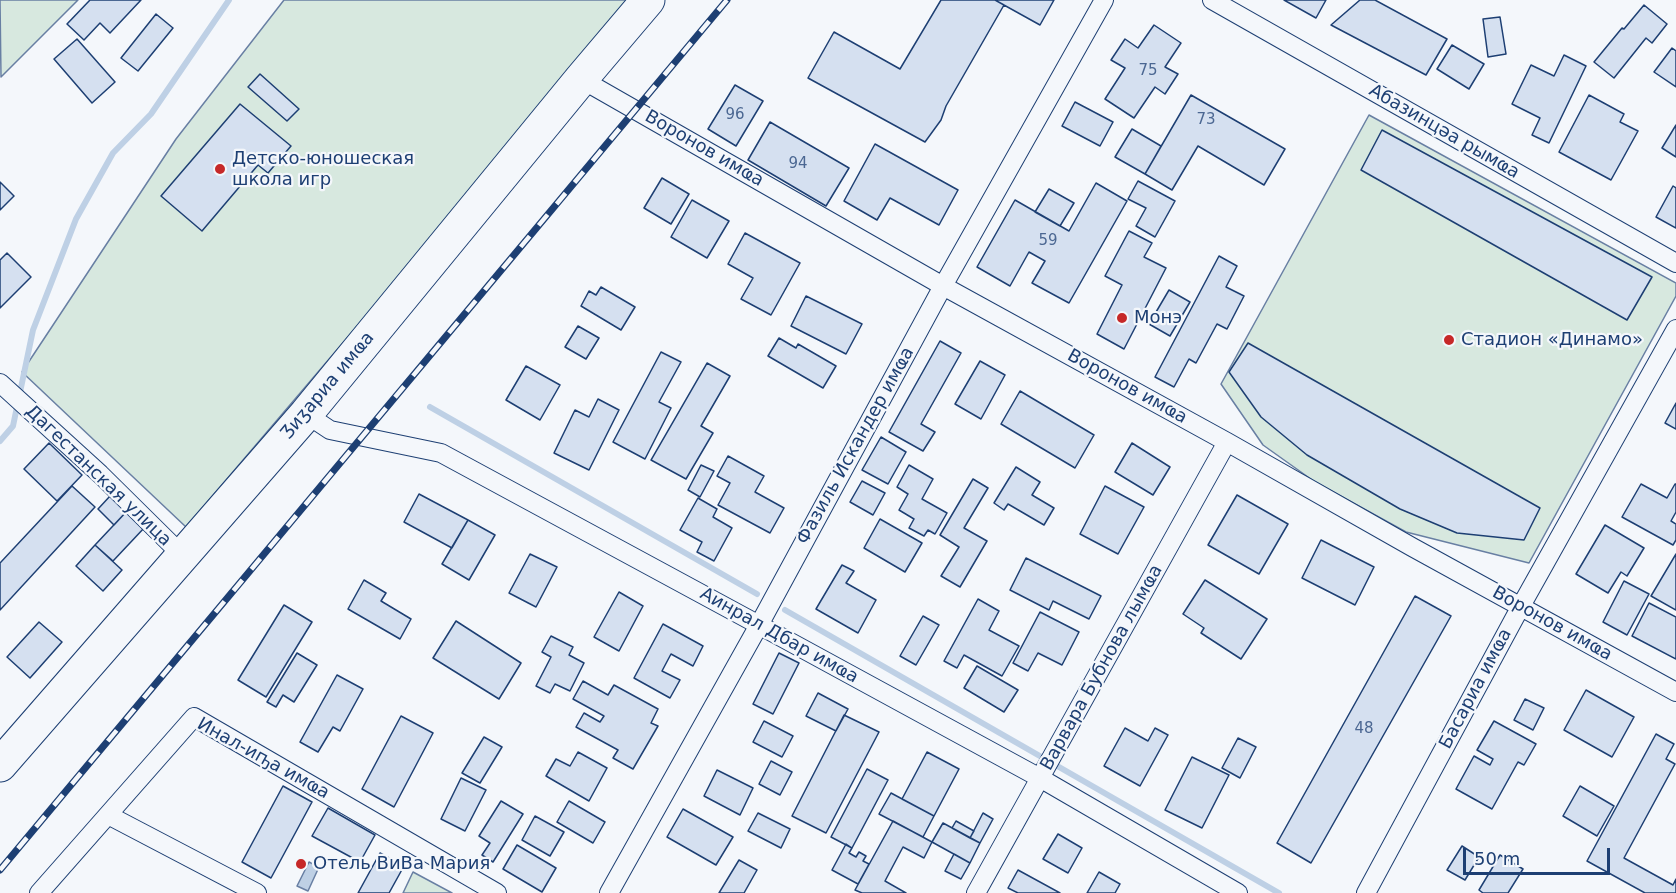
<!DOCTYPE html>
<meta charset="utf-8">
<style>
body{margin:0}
#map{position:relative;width:1676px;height:893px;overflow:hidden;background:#f4f7fb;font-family:"DejaVu Sans",sans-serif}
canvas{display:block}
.scale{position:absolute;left:1463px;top:848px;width:147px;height:27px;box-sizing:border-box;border:3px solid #1d3f73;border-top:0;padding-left:8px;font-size:18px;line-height:21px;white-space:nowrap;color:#1d3f73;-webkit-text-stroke:4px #f4f7fb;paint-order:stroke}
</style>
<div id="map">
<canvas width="1676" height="893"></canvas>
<div class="scale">50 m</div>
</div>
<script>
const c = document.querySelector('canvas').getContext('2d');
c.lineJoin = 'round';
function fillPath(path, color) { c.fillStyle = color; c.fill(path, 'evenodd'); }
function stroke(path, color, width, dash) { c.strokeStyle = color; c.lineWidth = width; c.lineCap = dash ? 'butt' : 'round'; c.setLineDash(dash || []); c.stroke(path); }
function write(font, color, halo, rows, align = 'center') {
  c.font = font + ' "DejaVu Sans",sans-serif'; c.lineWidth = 4.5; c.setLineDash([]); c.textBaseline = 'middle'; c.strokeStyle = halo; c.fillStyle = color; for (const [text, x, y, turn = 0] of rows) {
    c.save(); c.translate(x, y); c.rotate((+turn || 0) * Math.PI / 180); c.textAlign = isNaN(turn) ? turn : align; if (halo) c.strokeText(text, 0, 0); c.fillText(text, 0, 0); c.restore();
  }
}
const green = new Path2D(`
 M0 0H78L1 77Z
 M284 0H635L186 527 22 372 176 139Z
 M1369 115 1676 283V296L1529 563 1406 532 1315 482 1263 445 1221 384Z
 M413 872 452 893H403Z`);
fillPath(green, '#d7e8df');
stroke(green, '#687fa3', 1.5);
const water = new Path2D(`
 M309 862 319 867 308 891 297 886Z`);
fillPath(water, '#bed0e5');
stroke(water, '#687fa3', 1.5);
stroke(new Path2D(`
 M430 407 757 594
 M0 441 13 426 33 330 76 219 113 153 151 114 229 0
 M785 610 1279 893`), '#bed0e5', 6);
const building = new Path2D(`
 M90 0H141L110 33 100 23 84 40 67 24Z
 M941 0H995L1004 5 946 106 941 120 925 142 808 78 834 32 900 69Z
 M995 0H1054L1040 25Z
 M1284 0H1326L1316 18Z
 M1360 0H1375L1447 39 1426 75 1331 25Z
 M1644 5 1667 24 1652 43 1646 38 1614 78 1594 62 1622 28 1624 29Z
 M156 14 173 28 138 71 121 58Z
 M1500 17 1506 54 1488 57 1483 19Z
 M1154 25 1181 43 1165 67 1178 74 1165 94 1155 87 1134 118 1105 99 1125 68 1111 60 1125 39 1138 48Z
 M77 39 115 82 92 103 54 59Z
 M1452 45 1484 64 1469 89 1437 69Z
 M1672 48 1676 51V87L1654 72Z
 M1564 55 1586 66 1549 143 1532 135 1540 118 1512 104 1531 65 1554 76Z
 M260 74 299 109 287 121 248 87Z
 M735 85 763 101 736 146 708 129Z
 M1191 95 1285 149 1264 185 1198 146 1172 190 1145 174Z
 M1589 95 1624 114 1620 122 1638 131 1611 180 1559 152Z
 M1075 102 1113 122 1100 146 1062 126Z
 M240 104 291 146 268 173 258 165 202 231 161 196Z
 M770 122 849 168 826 206 748 160Z
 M1676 125V157L1662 148Z
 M1132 129 1161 146 1145 174 1115 157Z
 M1382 130 1652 277 1627 320 1361 170Z
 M875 144 958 190 939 225 890 198 877 220 844 201Z
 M662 178 689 194 671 224 644 208Z
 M1138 181 1175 201 1155 237 1136 226 1146 208 1128 199Z
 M0 182 14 196 0 210Z
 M1096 183 1127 201 1069 303 1032 283 1045 261 1029 252 1010 286 977 267 1015 200 1069 231Z
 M1673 186 1676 188V228L1656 217Z
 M1049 189 1074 203 1060 226 1035 212Z
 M692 200 729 221 707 258 671 237Z
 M1129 231 1152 243 1144 257 1166 268 1124 349 1097 334 1122 285 1105 276Z
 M745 233 800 263 771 315 741 299 753 278 728 264Z
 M7 253 31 277 0 308V260Z
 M1219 256 1237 266 1226 287 1244 296 1227 329 1217 324 1196 363 1189 359 1174 387 1155 377Z
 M601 287 635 307 621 330 581 306 589 291 596 295Z
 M1169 290 1190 302 1170 336 1149 324Z
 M806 296 862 324 846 354 791 326Z
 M578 326 599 338 586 359 565 347Z
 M779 338 796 348 798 344 836 366 823 388 768 356Z
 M940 341 961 353 921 424 935 432 923 451 889 432Z
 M1248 343 1540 508 1524 540 1457 533 1400 509 1307 455 1261 417 1229 372Z
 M661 352 681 362 659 402 671 408 645 459 613 442Z
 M980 361 1005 375 981 419 955 404Z
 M707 363 730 376 701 426 713 433 686 479 651 460Z
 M526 366 560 385 540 420 506 400Z
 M1020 391 1094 435 1075 468 1001 424Z
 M598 399 619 410 589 470 554 453 575 410 589 417Z
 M1676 403V429L1665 423Z
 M881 437 906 452 888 484 862 470Z
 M49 443 82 475 57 501 24 469Z
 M1132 443 1170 467 1153 495 1115 472Z
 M728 456 764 476 755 492 784 508 770 533 718 505 730 483 717 476Z
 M701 465 714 471 700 497 688 490Z
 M909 465 933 479 922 499 947 513 935 534 928 530 924 536 909 528 914 519 899 510 908 494 897 487Z
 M1016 467 1040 482 1032 495 1054 508 1044 525 1008 504 1004 510 994 503Z
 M973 479 988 488 964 528 987 541 960 587 941 576 959 547 940 535Z
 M862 481 885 493 873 515 850 502Z
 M1641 484 1667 498 1675 484H1676V512L1671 521 1676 524V540L1673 545 1622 517Z
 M72 486 95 507 0 610V563Z
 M1105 486 1144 507 1118 554 1080 534Z
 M419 494 468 520 452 548 404 522Z
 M111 495 127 511 114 525 98 509Z
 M1237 495 1288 524 1259 574 1208 545Z
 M698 498 717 509 713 517 732 528 714 561 697 552 702 542 680 530Z
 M127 511 145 527 113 561 95 545Z
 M880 519 922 543 905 572 864 548Z
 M468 520 495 535 469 580 442 564Z
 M1605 525 1644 548 1627 576 1621 572 1608 593 1576 574Z
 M1321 540 1374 567 1355 605 1302 578Z
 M95 545 122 570 103 591 76 566Z
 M530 554 557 567 536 607 509 593Z
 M1676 554V610L1651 596Z
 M1026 558 1101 596 1089 619 1053 601 1049 610 1010 590Z
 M842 565 854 571 846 583 876 600 858 633 816 609Z
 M364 580 386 593 381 601 411 619 400 639 348 609Z
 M1205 580 1267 619 1241 659 1201 633 1204 628 1183 614Z
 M1624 581 1649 594 1627 635 1603 622Z
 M619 592 643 606 619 651 594 637Z
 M1415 596 1451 616 1311 863 1277 843Z
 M978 599 999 611 989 630 1019 646 1002 676 964 655 957 668 944 661Z
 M1649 603 1676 617V659L1632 636Z
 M284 605 312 622 266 697 238 680Z
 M1040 612 1079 632 1062 665 1038 653 1028 671 1013 663Z
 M923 616 939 625 916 665 900 656Z
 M456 621 521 663 499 699 433 658Z
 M39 622 62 642 30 678 7 657Z
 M663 624 703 646 693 666 671 654 662 671 680 680 670 698 634 678Z
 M551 636 573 647 569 655 584 663 570 691 555 684 550 693 536 686 551 657 542 652Z
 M297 653 317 665 294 702 283 695 276 707 267 702Z
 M779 653 799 663 773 714 753 704Z
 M977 666 1018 690 1004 712 964 688Z
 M337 675 363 689 340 731 333 727 318 752 300 742Z
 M583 681 608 695 614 685 658 709 651 723 658 726 633 769 613 758 618 750 576 727 584 713 600 722 604 716 573 699Z
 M1586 690 1634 717 1612 757 1564 730Z
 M818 693 848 709 836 731 806 716Z
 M1525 699 1544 708 1533 730 1514 720Z
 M844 715 879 732 826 833 792 816Z
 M401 716 433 733 394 807 362 789Z
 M764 721 793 736 782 757 753 742Z
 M1494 721 1536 744 1524 765 1518 762 1492 809 1456 789 1474 756 1490 765 1493 759 1477 750Z
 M1125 728 1148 741 1155 728 1168 735 1140 786 1104 766Z
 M1656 734 1674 744 1666 759 1675 764 1624 858 1673 885 1676 879V893H1645L1587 861Z
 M484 737 502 747 480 783 462 773Z
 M1238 738 1256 747 1240 778 1222 768Z
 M578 752 607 768 589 801 546 776 556 759 570 766Z
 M927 752 959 769 934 816 902 799Z
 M1192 757 1229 775 1202 828 1165 810Z
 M771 761 792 772 780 795 759 784Z
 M867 769 888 780 852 848 831 837Z
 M717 770 753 788 740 815 704 796Z
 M461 778 486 790 465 831 441 819Z
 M283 786 312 802 271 878 242 862Z
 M1580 786 1614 806 1597 836 1563 816Z
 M891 793 934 816 923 837 879 814Z
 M501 801 523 814 493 862 482 855 490 843 479 836Z
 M569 801 605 822 593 843 557 822Z
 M328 808 375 835 360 862 312 836Z
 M683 809 733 837 716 865 667 837Z
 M758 813 790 829 781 848 748 831Z
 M983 813 993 819 980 843 970 838Z
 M535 816 564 832 550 856 522 840Z
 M893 821 932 842 924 858 903 847 885 881 906 893H862L855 890Z
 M956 821 974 831 970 838 952 828Z
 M943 823 980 843 970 863 932 842Z
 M1058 834 1082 848 1068 873 1043 859Z
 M846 844 852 848 849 853 856 857 859 852 866 856 863 861 869 864 858 884 832 870Z
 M517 845 556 868 542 892 503 869Z
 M1462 846 1479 857 1465 880 1447 870Z
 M380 853 404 866 389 893H358Z
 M954 854 970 863 961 879 945 871Z
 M1500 855 1523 869 1508 893H1483L1479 890Z
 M739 860 757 870 744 893H719Z
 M1018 870 1060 893H1018L1008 888Z
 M1099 872 1120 884 1115 893H1087Z`);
fillPath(building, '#d5e0f0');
stroke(building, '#1d3f73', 1.5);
const street = new Path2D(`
 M1212 0 1676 263
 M581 79 943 286 1227 442 1412 547 1676 692
 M0 383 100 474 182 555
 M306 414 330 430 441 453 759 625 1040 778 1238 893
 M108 815 257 893
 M39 893 194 717 497 893
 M609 893 759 625 943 286 1104 0
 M976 893 1227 442
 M1366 893 1521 606 1676 329`);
const highway = new Path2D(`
 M0 765 306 414 581 79 648 0`);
stroke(street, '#1d3f73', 20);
stroke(highway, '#1d3f73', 35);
stroke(street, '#f4f7fb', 18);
stroke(highway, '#f4f7fb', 33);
const rail = new Path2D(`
 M0 870 727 0`);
stroke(rail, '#1d3f73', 7);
stroke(rail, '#f4f7fb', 4.5, [14]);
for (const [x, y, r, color] of [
 [220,169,6,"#c62828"],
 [1122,318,6,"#c62828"],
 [1449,340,6,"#c62828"],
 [301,864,6,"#c62828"]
]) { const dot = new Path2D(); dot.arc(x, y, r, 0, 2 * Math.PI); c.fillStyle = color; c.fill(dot); stroke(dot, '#f4f7fb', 2); }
write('15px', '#4b6792', null, [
 ["75",1148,71],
 ["96",735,115],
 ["73",1206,120],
 ["94",798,164],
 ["59",1048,241],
 ["48",1364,729]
]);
write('18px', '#1d3f73', '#f4f7fb', [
 ["Абазинцәа рымҩа",1444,132,30],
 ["Воронов имҩа",704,149,30],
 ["Ӡиӡариа имҩа",328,386,-50],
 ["Воронов имҩа",1127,387,29],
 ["Фазиль Искандер имҩа",856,446,-61],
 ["Дагестанская улица",98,476,44],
 ["Воронов имҩа",1552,624,29],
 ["Аинрал Дбар имҩа",779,636,29],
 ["Варвара Бубнова лымҩа",1102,668,-61],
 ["Басариа имҩа",1476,689,-62],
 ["Инал-иҧа имҩа",263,759,29]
]);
write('18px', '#1d3f73', '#f4f7fb', [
 ["Детско-юношеская",232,159],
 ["школа игр",232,180],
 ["Монэ",1134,318],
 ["Cтадион «Динамо»",1461,340],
 ["Отель ВиВа Мария",313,864]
], 'left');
</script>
